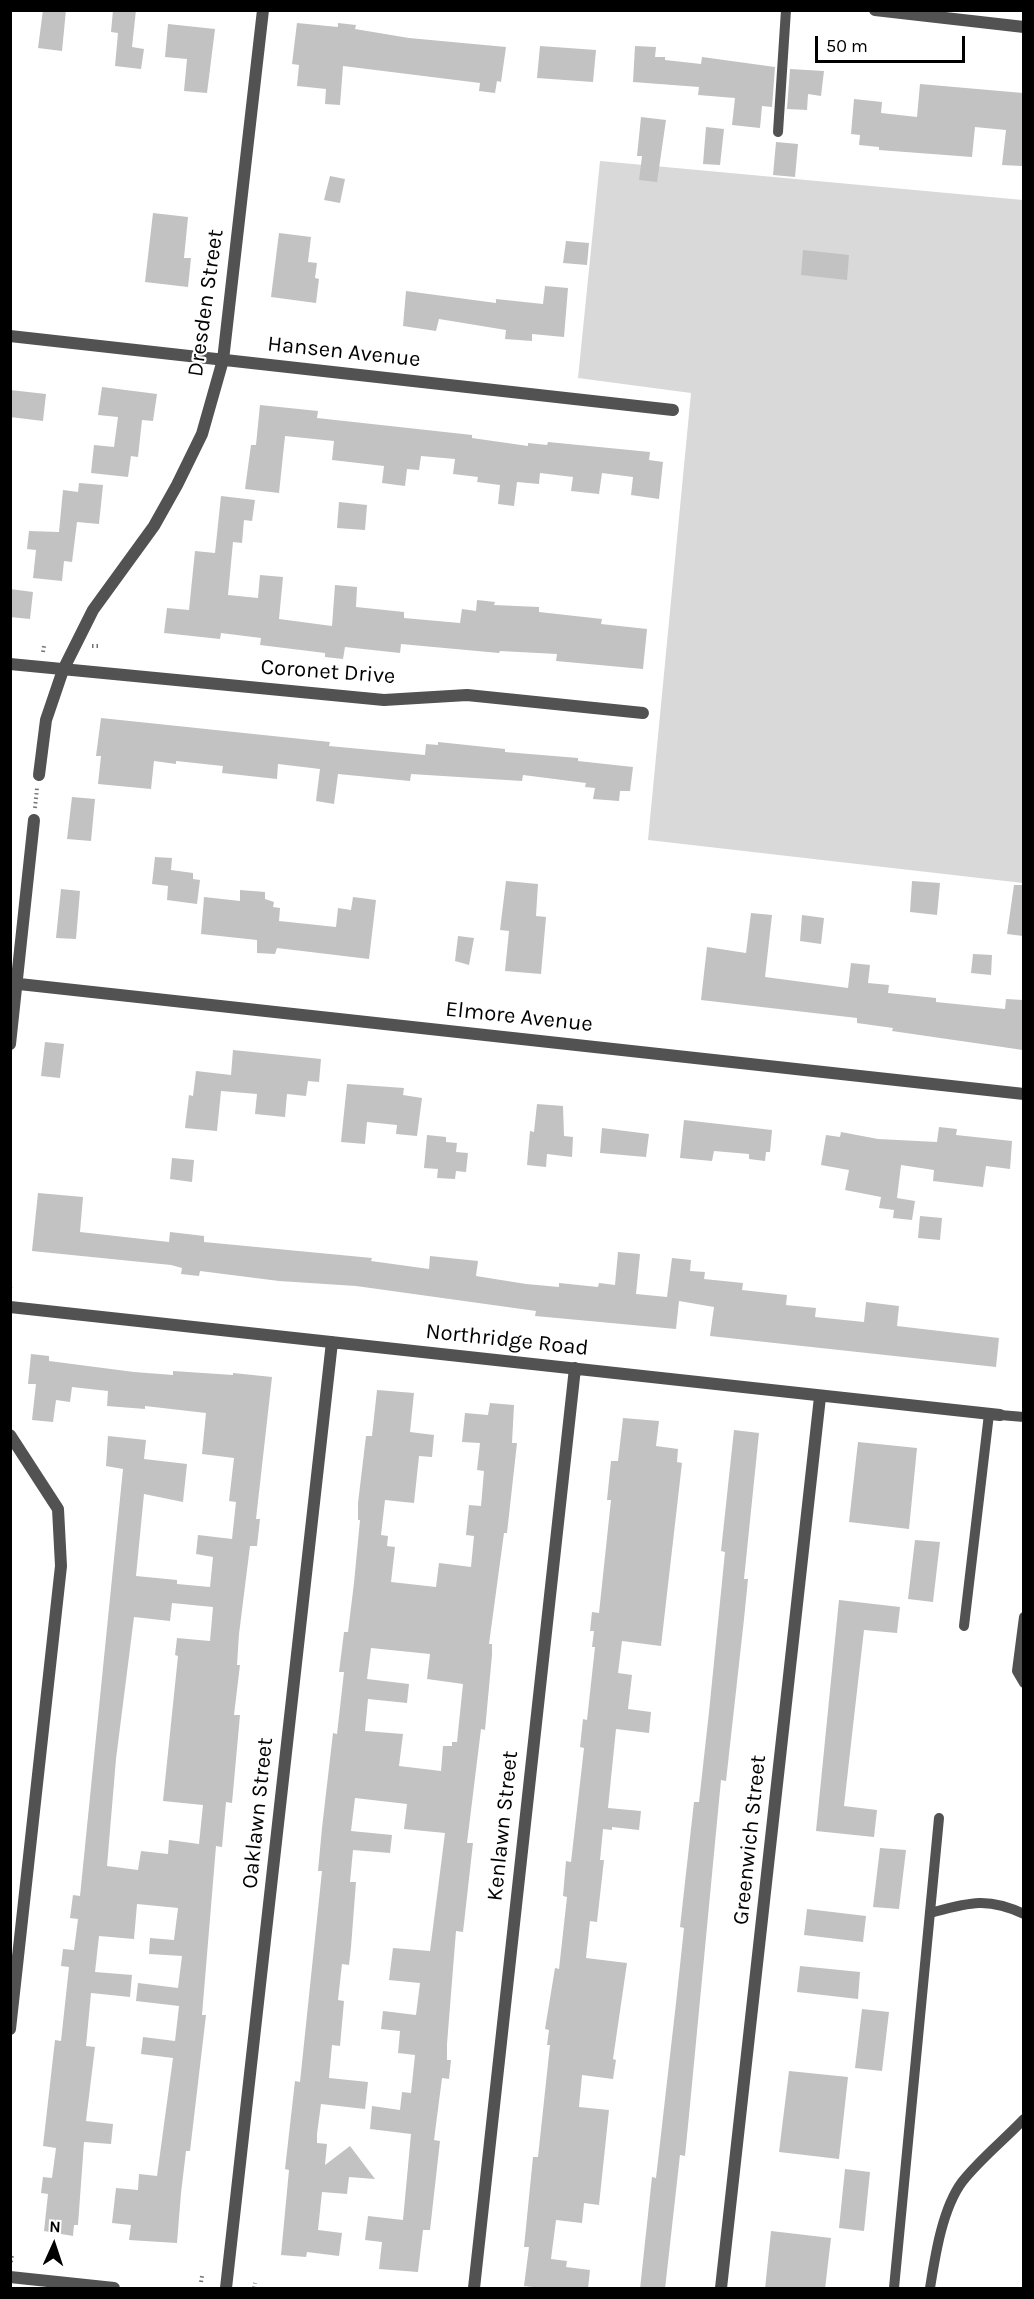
<!DOCTYPE html>
<style>
body{margin:0}
#map{position:relative;width:1034px;height:2299px;overflow:hidden;background:#fff;font-family:Karla,sans-serif}
canvas{display:block}
.frame{position:absolute;inset:0;border:12px solid #000;pointer-events:none}
.north{position:absolute;left:24px;top:2215px;width:60px;height:60px;-webkit-text-stroke:4px #fff;paint-order:stroke;rotate:3deg;font-size:16px;font-weight:700;line-height:24px;text-align:center;color:#000}
.north::after{content:'';display:block;margin:auto;width:21px;height:27px;background:#000;clip-path:polygon(50% 0,100% 100%,50% 72%,0 100%)}
.scale{position:absolute;left:815px;top:36px;width:150px;height:27px;box-sizing:border-box;border:3px solid #000;border-top:0;padding-left:8px;font-size:18px;line-height:21px;white-space:nowrap;color:#000;-webkit-text-stroke:4px #fff;paint-order:stroke}
</style>
<div id="map">
<canvas width="1034" height="2299"></canvas>
<div class="frame"></div>
<div class="north">N</div>
<div class="scale">50 m</div>
</div>
<script>
const c = document.querySelector('canvas').getContext('2d');
c.lineJoin = 'round';
function fillPath(path, color) { c.fillStyle = color; c.fill(path, 'evenodd'); }
function stroke(path, color, width, dash) { c.strokeStyle = color; c.lineWidth = width; c.lineCap = dash ? 'butt' : 'round'; c.setLineDash(dash || []); c.stroke(path); }
function write(font, color, halo, rows, align = 'center') {
  c.font = font + ' Karla,sans-serif'; c.lineWidth = 4.5; c.setLineDash([]); c.textBaseline = 'middle'; c.strokeStyle = halo; c.fillStyle = color; for (const [text, x, y, turn = 0] of rows) {
    c.save(); c.translate(x, y); c.rotate((+turn || 0) * Math.PI / 180); c.textAlign = isNaN(turn) ? turn : align; if (halo) c.strokeText(text, 0, 0); c.fillText(text, 0, 0); c.restore();
  }
}
fillPath(new Path2D(`
 M600 161 1023 200V883L648 840 691 393 578 378Z`), '#d9d9d9');
fillPath(new Path2D(`
 M43 10H66L62 51 38 48Z
 M113 10H136L132 47 144 49 141 69 115 66 118 33 111 32Z
 M297 23 338 27V23L356 25 355 29 409 38 506 47 501 82 497 81 495 93 479 91 480 83 343 66 340 105 325 104 326 89 297 86 299 65 292 64Z
 M168 24 215 29 207 93 184 91 187 59 165 57Z
 M540 46 596 50 593 82 537 78Z
 M635 46 656 47 655 57H665V60L701 64 702 57 775 67 772 107 762 106 760 128 732 125 735 98 698 95 699 87 633 82Z
 M790 69 824 71 821 96 808 94 807 110 787 109Z
 M920 84 1023 93 1022 166 1002 165 1006 130 975 127 972 157 879 150V147L859 145 860 135 851 134 854 99 882 102 881 113 917 117Z
 M641 117 666 120 657 182 639 180 642 156H637Z
 M706 127 724 129 720 165 703 164Z
 M776 142 798 144 795 177 773 175Z
 M330 176 345 179 340 203 324 200Z
 M153 213 188 217 184 258H191L188 287 145 282Z
 M279 233 311 237 308 262 317 263 315 278 319 279 316 303 271 297Z
 M566 241 589 243 587 265 563 263Z
 M803 250 849 255 847 280 801 275Z
 M545 286 568 288 564 337 532 334V341L505 339 506 330 439 319 436 331 403 326 406 291 496 303V299L543 304Z
 M102 387 157 394 153 421 142 420 138 457 131 456 128 477 91 473 94 445 114 447 118 417 98 415Z
 M10 390 46 394 43 421 10 417Z
 M260 405 318 411 317 418 472 435V438L528 446V443L547 445 548 442 650 452 649 460 663 462 659 499 631 495 633 477 602 473 599 494 571 491 573 477 540 473 539 484 517 482 514 506 498 504 500 485 477 482 478 477 453 474 455 459 421 456 419 470 407 469 405 486 382 483 384 466 332 460 334 441 285 436 279 493 245 489 251 445H256Z
 M79 483 103 485 99 524 77 522 72 562 64 561 62 581 33 578 36 550 27 549 29 531 59 532 63 490 78 492Z
 M221 496 255 500 252 521 244 520 242 543 233 542 228 595 258 598 260 575 283 577 279 619 332 626 335 585 357 587 356 607 404 612V618L460 623 462 609 476 611 477 600 495 602 494 605 539 607V612L602 619 601 624 647 629 643 669 556 661 557 654 500 651 499 653 401 644 400 653 345 647 343 659 325 657V653L260 645 261 638 221 633 220 639 164 633 167 608 189 610 195 551 215 553Z
 M339 502 367 505 365 530 337 528Z
 M10 589 33 592 30 619 10 617Z
 M101 718 330 742 329 746 425 755 426 744 438 745V742L505 749V752L578 758V761L633 767 630 791H620L619 801 593 799 595 788 585 787 586 783 523 775 522 781 411 774 410 781 338 774 334 804 316 801 320 769 278 764 277 779 222 773 223 766 176 761V764L154 761 151 789 98 784 101 756H96Z
 M72 797 95 799 91 841 67 839Z
 M155 857 172 858 171 870 193 873V879L200 880 197 904 167 900 168 886 152 884Z
 M506 881 538 884 536 916 546 917 541 974 505 971 509 931 500 930Z
 M912 881 940 883 937 915 910 912Z
 M1014 885H1023V936L1007 934Z
 M61 889 80 891 76 939 56 938Z
 M240 890 265 892V899L274 902 273 907 280 908 279 921 336 927 338 908 351 910 353 897 376 900 369 959 277 948 275 954 257 953V940L201 934 204 897 240 901Z
 M751 913 772 915 765 977 848 988 851 963 870 965 868 983 889 985 888 993 936 998V1002L1005 1009 1006 999 1023 1000V1050L892 1031 893 1028 857 1023V1018L701 1000 707 947 746 953Z
 M802 915 824 918 821 944 800 941Z
 M458 936 474 938 469 965 455 961Z
 M973 954 992 955 991 975 971 973Z
 M45 1042 64 1044 60 1078 41 1076Z
 M233 1050 321 1059 319 1082 308 1081 306 1096 287 1094 285 1117 255 1114 257 1094 221 1091 217 1131 185 1128 189 1095 193 1096 196 1071 231 1075Z
 M347 1084 404 1088 403 1095 422 1098 417 1136 396 1134 397 1125 367 1122 365 1144 341 1142Z
 M537 1104 563 1106 564 1136 573 1137 572 1157 547 1154 546 1167 527 1165 530 1131 534 1132Z
 M684 1120 772 1130 770 1152H766L765 1161 749 1159V1154L714 1151 712 1161 680 1158Z
 M939 1127 957 1129 956 1135 1012 1141 1010 1169 986 1166 983 1187 933 1181 934 1170 901 1165 897 1198 915 1201 912 1220 893 1218 894 1210 879 1208 881 1197 845 1190 849 1170 821 1165 826 1135 840 1137 841 1132 878 1139 937 1142Z
 M602 1128 649 1134 646 1157 600 1153Z
 M427 1135 446 1137V1142L457 1143 456 1152 468 1153 466 1172 456 1171 455 1179 437 1178 438 1169 424 1168Z
 M172 1158 194 1160 192 1182 170 1179Z
 M38 1193 83 1197 80 1232 169 1242 170 1232 204 1236V1242L372 1258 371 1261 429 1269 430 1256 478 1261 476 1276 526 1284 559 1287V1283L598 1287 599 1283 615 1285 618 1252 640 1254 636 1294 667 1297 672 1258 691 1260 690 1271 705 1272 704 1279 743 1283 742 1290 787 1295 786 1305 816 1308 815 1317 864 1322 866 1302 899 1306 897 1326 999 1338 996 1367 710 1336 714 1307 679 1301 676 1329 535 1316 536 1311 356 1286 279 1281 200 1271 199 1276 181 1274 182 1268 171 1265 32 1251Z
 M920 1216 942 1218 940 1240 918 1238Z
 M31 1354 49 1356V1361L134 1372 173 1375V1371L233 1375V1373L272 1377 256 1519H260L257 1546H250L239 1634 237 1665H240L234 1715H240L232 1803 226 1802 222 1847 216 1846 202 2015H206L190 2151H186L181 2193 177 2243 129 2240 131 2225 112 2223 116 2188 138 2190 139 2174 157 2176 173 2058 141 2054 143 2037 175 2041 179 2006 136 2001 138 1983 178 1988 182 1956 149 1954 150 1938 174 1940 178 1908 137 1904 134 1939 99 1936 95 1972 132 1975 130 1997 91 1993 86 2046 95 2047 86 2121 113 2124 111 2144 84 2142 78 2225H74L73 2236 44 2231 48 2194 41 2193 43 2177 52 2178 56 2148 43 2146 55 2040 61 2041 69 1967 61 1966 63 1949 74 1950 78 1919 70 1918 73 1895 80 1896 123 1469 106 1466 108 1436 146 1440 144 1459 187 1464 183 1502 144 1494 136 1576 177 1580V1584L210 1587 213 1557 196 1554 198 1535 232 1539 236 1502 229 1501 234 1458 202 1454 206 1413 145 1406V1409L107 1406 108 1391 72 1387 70 1402 56 1400 53 1422 32 1420 36 1384H28ZM172 1603 213 1607 210 1641 177 1638 175 1655 178 1656 163 1801 203 1805 199 1844 169 1840 168 1854 141 1851 138 1870 107 1866 116 1759 134 1617 170 1621Z
 M377 1390 414 1393 410 1432 434 1435 432 1457 419 1456 414 1503 385 1500 381 1535 388 1536 387 1546 395 1547 391 1582 436 1587 439 1563 471 1567 474 1536 466 1535 469 1505 481 1506 484 1471 477 1470 480 1443 462 1442 465 1413 488 1415 490 1403 514 1405 512 1443H517L507 1533H504L489 1644H492V1655L485 1730 481 1729 467 1843H473L463 1932 456 1931 447 2044V2060H451L449 2079 442 2078 434 2140 440 2141 430 2230H423L418 2272 379 2269 382 2242 365 2240 368 2216 403 2220 411 2134 370 2129 372 2106 400 2110 402 2092 411 2093 415 2055 398 2053 400 2031 381 2029 383 2011 416 2015 420 1983 389 1980 393 1948 430 1951 445 1833 404 1829 407 1804 355 1798 351 1831 392 1835 390 1853 353 1850 350 1882H356L351 1947 349 1965 342 1964 338 2000 344 2001 340 2046 332 2045 329 2078 368 2082 365 2109 321 2104 317 2134V2143L327 2144 325 2165 350 2146 375 2179 349 2177 347 2194 322 2192 318 2230 342 2233 339 2256 307 2252 306 2257 281 2255 289 2170 285 2169 295 2081 300 2082 322 1871H318L322 1828 333 1733 337 1734 344 1672H339L344 1632H348L354 1583 360 1520H358V1503L366 1436H372ZM371 1648 430 1654 427 1679 463 1684 457 1742H452V1746H443L441 1771 399 1766 403 1734 365 1731 368 1699 407 1703 409 1684 367 1679Z
 M623 1418 659 1421 656 1446 678 1449 677 1462 682 1463 661 1646 622 1641 618 1673 632 1675 628 1709 651 1712 649 1733 616 1729 608 1808 641 1811 639 1830 612 1827V1830L603 1829 600 1860H604L597 1922 590 1921 586 1958 627 1963 613 2059 616 2060 613 2079 582 2075 579 2107 609 2110 599 2205 584 2203 582 2223 556 2220 551 2259 567 2261 566 2267 590 2270 588 2289H548L524 2286 529 2247H524L533 2157H538L550 2045H547L549 2030 545 2029 555 1968 559 1969 567 1897 563 1896 566 1861 571 1862 584 1748 580 1747 583 1719 587 1720 595 1647H592L594 1631H590L592 1612 599 1613 611 1500H607L611 1461H618Z
 M734 1430 759 1433 744 1579H748L744 1619 726 1781 721 1780 690 2105 685 2156 680 2155 665 2289H640L652 2177 656 2178 676 2003 684 1928 680 1927 694 1802H699L709 1712 725 1552 721 1551Z
 M858 1442 917 1448 909 1529 849 1522Z
 M915 1540 940 1542 933 1602 908 1599Z
 M839 1600 900 1607 897 1633 864 1630 853 1726 844 1806 877 1810 874 1837 816 1831Z
 M880 1848 906 1850 899 1909 873 1907Z
 M807 1909 866 1916 863 1942 804 1935Z
 M800 1966 860 1972 858 1999 797 1992Z
 M862 2009 889 2012 882 2071 855 2068Z
 M789 2071 848 2077 839 2159 779 2152Z
 M845 2169 870 2172 864 2231 839 2228Z
 M771 2231 831 2238 825 2289H765Z`), '#c2c2c2');
stroke(new Path2D(`
 M92 646H99
 M43 652 44 646
 M35 808 37 788
 M10 1288 11 1286
 M11 2262 12 2255
 M201 2282 202 2276
 M254 2288 255 2283`), '#747474', 4, [1.5, 3]);
stroke(new Path2D(`
 M778 132 786 10
 M1000 1415 1024 1417
 M1024 1617 1017 1671 1024 1683
 M964 1626 989 1414
 M930 1913C967 1903 987 1896 1024 1914
 M894 2288 939 1818
 M930 2288C935 2257 942 2209 962 2182 979 2160 1004 2140 1024 2119`), '#525252', 10);
stroke(new Path2D(`
 M875 10 1024 27
 M10 336 673 410
 M10 664 384 700 467 695 643 713
 M39 775 46 720 63 670 93 610 154 526 177 485 202 434 223 360 263 10
 M10 983 1024 1094
 M10 1044 34 820
 M10 1307 1000 1415
 M10 1435 58 1509 61 1566 10 2029
 M10 2277 114 2288
 M226 2288 332 1342
 M474 2288 575 1368
 M721 2288 820 1397`), '#525252', 12);
write('22px', '#000', '#fff', [
 ["Dresden Street",206,303,-82],
 ["Hansen Avenue",344,352,6],
 ["Coronet Drive",328,672,4],
 ["Elmore Avenue",519,1017,6],
 ["Northridge Road",507,1340,6],
 ["Oaklawn Street",258,1813,-84],
 ["Kenlawn Street",503,1826,-84],
 ["Greenwich Street",750,1840,-84]
]);
</script>
